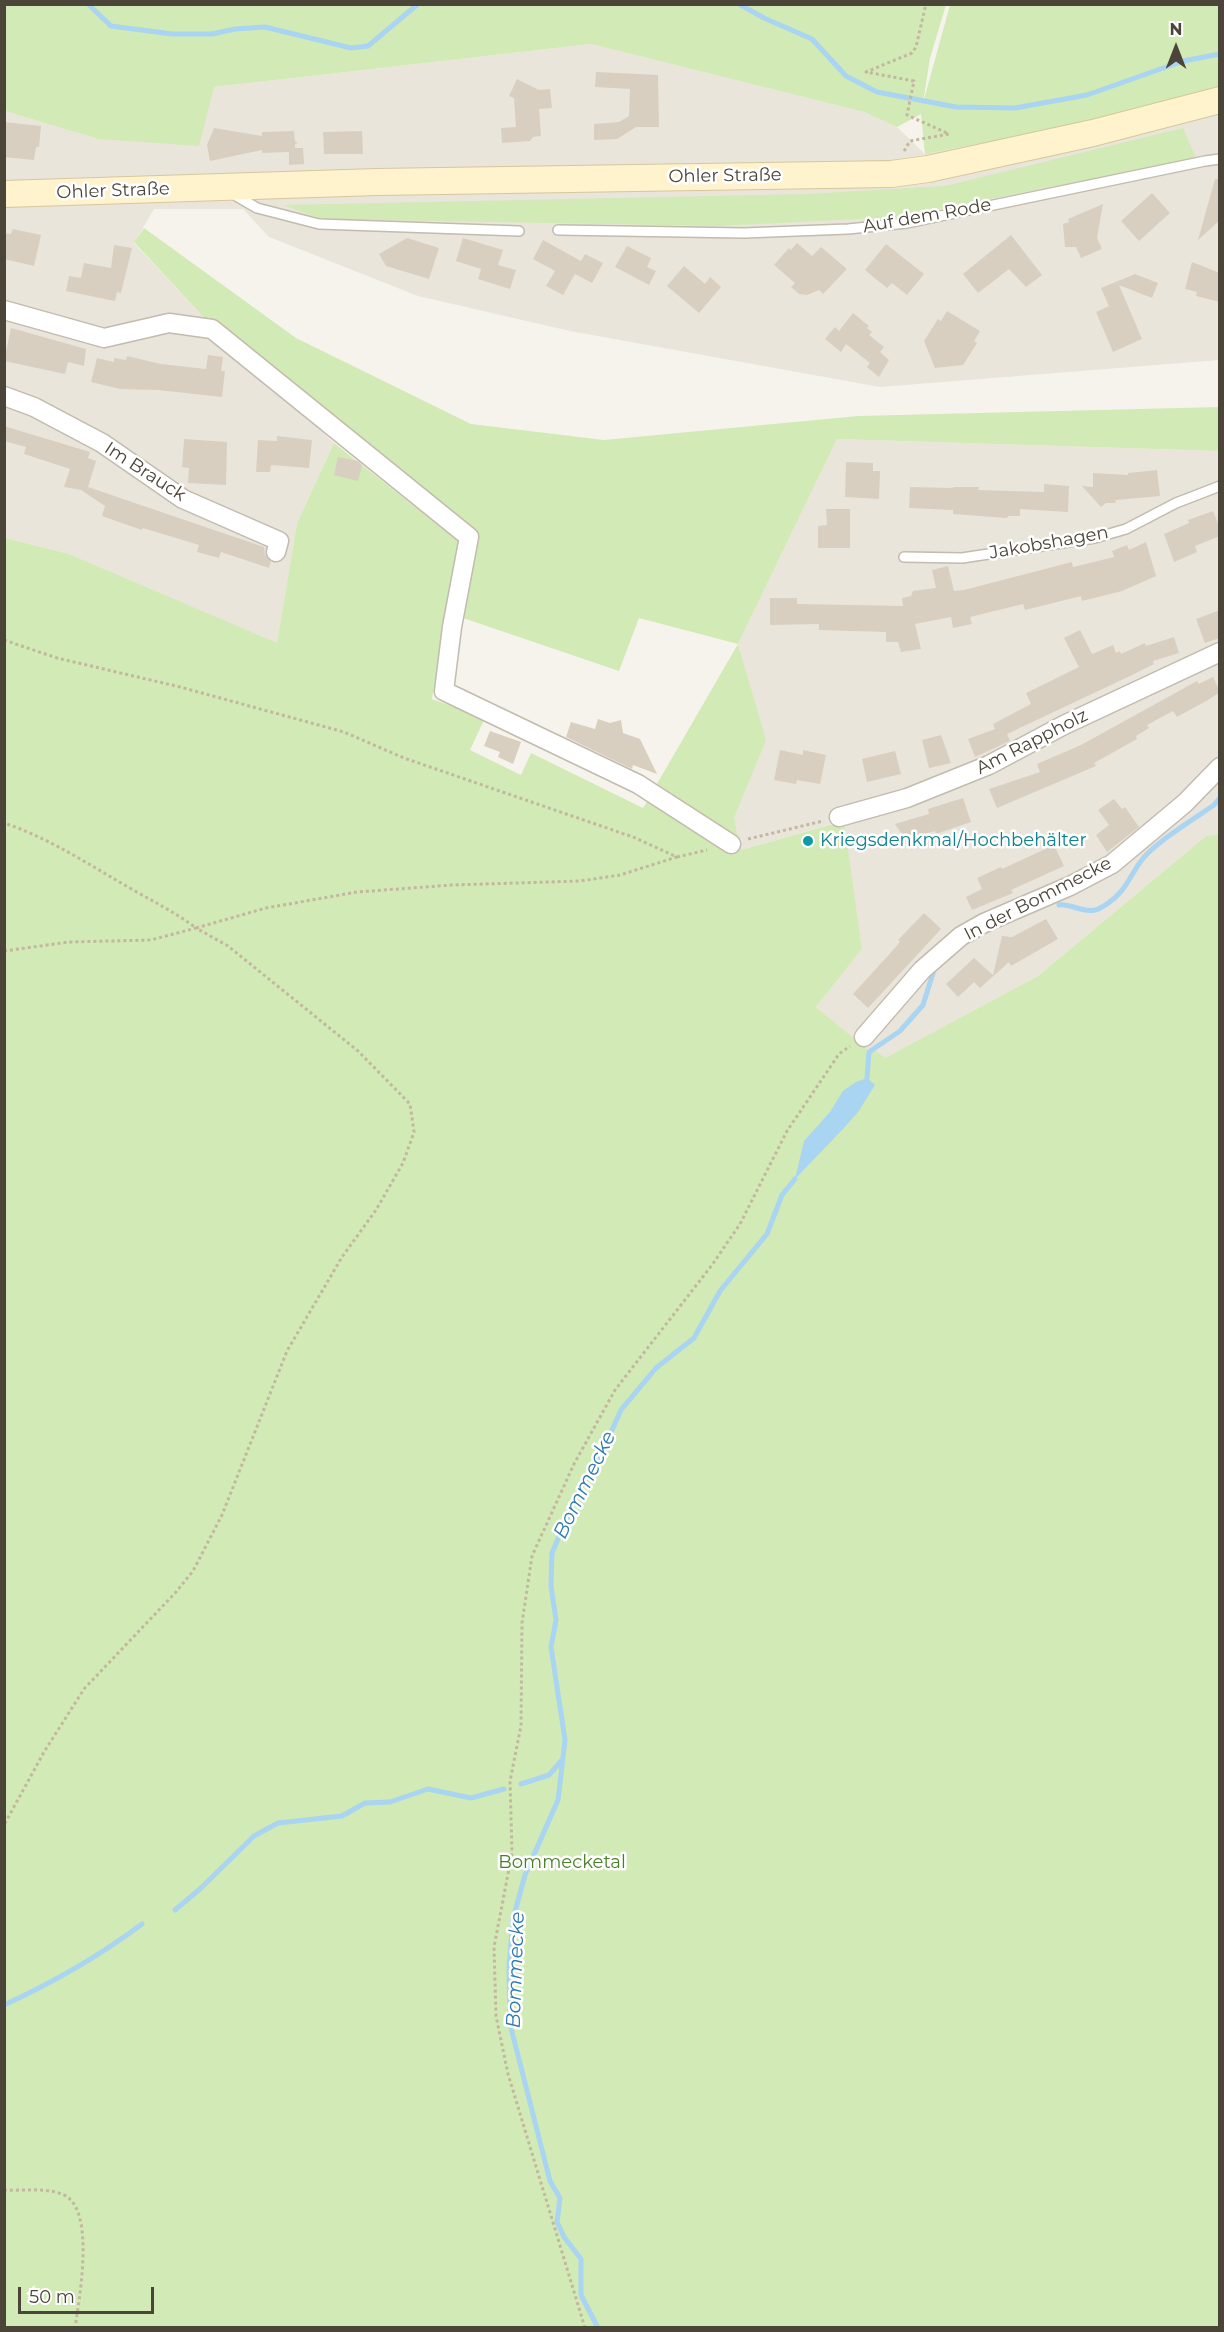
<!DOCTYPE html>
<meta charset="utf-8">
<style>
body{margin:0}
#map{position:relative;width:1224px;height:2332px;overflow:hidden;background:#f6f3ec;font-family:Montserrat,sans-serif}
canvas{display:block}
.frame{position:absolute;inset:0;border:6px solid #4b4439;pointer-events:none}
.north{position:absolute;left:1146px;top:18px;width:60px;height:60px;-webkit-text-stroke:4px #fff;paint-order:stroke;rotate:0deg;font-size:16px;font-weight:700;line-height:24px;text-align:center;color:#4b4439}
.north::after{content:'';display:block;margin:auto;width:21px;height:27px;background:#4b4439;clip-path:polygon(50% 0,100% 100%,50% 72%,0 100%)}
.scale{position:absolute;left:18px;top:2287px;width:136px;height:27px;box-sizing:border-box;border:3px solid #4b4439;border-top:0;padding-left:8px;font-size:18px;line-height:21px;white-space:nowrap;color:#4b4439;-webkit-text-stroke:4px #fff;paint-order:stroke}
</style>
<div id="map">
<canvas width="1224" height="2332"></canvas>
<div class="frame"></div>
<div class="north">N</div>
<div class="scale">50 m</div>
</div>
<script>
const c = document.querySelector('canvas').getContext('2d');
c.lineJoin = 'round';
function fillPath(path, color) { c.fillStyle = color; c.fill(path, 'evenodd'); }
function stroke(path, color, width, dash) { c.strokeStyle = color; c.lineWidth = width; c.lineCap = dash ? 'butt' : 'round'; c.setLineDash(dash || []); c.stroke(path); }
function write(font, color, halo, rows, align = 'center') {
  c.font = font + ' Montserrat,sans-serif'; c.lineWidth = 5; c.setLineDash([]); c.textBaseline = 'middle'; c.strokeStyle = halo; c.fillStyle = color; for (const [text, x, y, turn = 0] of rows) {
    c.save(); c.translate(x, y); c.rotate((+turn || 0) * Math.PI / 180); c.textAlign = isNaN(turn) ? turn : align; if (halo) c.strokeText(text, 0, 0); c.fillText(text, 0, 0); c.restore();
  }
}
fillPath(new Path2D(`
 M591 44 864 112 897 127 925 154 1219 98V360L880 387 570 331 418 296 269 237 243 209H154L134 243 209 323 334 443 297 523 277 644 69 554 5 538V111L98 139 214 87Z
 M837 439 1219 451V834L1206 836 1038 976 880 1061 816 1007 862 949 843 821 741 850 734 818 765 740 738 644Z`), '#eae5da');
fillPath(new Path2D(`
 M5 5H946L930 58 923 103 950 5H1219V98L925 154 921 114 897 127 864 112 591 44 214 87 199 146 98 139 5 111Z
 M1183 128 1196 158 899 217 718 226 322 219 283 205 807 194 945 186Z
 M144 228 296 338 471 424 604 440 858 416 1219 407V451L837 439 738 644 766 740 734 818 741 850 844 821 862 949 816 1007 868 1050 871 1047 885 1058 1038 976 1206 836 1219 834V2327L5 2328V538L69 554 277 643 297 523 334 443 458 541 432 699 485 718 470 750 521 775 531 753 643 808 738 644 639 618 619 671 463 618 479 539 472 530 209 323 134 242Z`), '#d2eab5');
fillPath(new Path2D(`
 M867 1078 875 1085 858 1112 842 1130 795 1179 804 1141 830 1112 843 1091 856 1082Z`), '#a9d4f2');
stroke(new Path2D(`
 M88 4 111 26 172 34H212L235 29 265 27 351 48 368 46 418 4
 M739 4 764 18 812 39 846 76 877 92 956 107 1015 108 1087 95 1183 61 1220 54
 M1059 905C1070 903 1082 913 1095 910 1099 910 1103 906 1107 904 1126 891 1128 879 1141 861 1154 843 1194 819 1214 805L1220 798
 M867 1078 869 1052 900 1031 923 1005 934 970
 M521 1784 549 1775 562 1760
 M175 1910 200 1889 254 1836 278 1823 342 1816 365 1803 390 1802 428 1789 471 1798 504 1789
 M4 2005C54 1982 98 1957 142 1924
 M598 2328 581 2295V2259L564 2237 557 2222 560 2198 550 2181 510 2024 509 1966 513 1919 525 1875 558 1800 565 1740 551 1647 556 1620 551 1586 552 1553 577 1494 602 1452 621 1410 656 1368 694 1338 720 1291 767 1234 782 1195 795 1179`), '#a9d4f2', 5);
fillPath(new Path2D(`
 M596 72 658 75 659 127H636L617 139 594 140V124L619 122 629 116 630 89 595 87Z
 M517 79 539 90 550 89 552 108 539 109 541 136 533 137 530 141 502 143 501 128 516 127 514 98 509 96Z
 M4 122 41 126 39 147H36L34 160 4 157Z
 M214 128 262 136V132L294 131 295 141 298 143 295 144V148H303L304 164 289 165V152L262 153V150L210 161 207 145Z
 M362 131 363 154H324L323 132Z
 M1215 179H1220V220L1198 240Z
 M1152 193 1170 213 1139 241 1121 221Z
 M1103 204 1097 238 1102 249 1081 258 1076 247H1065L1063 224 1069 222 1068 219Z
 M13 229 41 235 34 266 4 259V233L11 234Z
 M1011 235 1042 275 1026 287 1009 269 978 293 963 274Z
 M407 238 439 248 429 279 386 266 379 254Z
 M463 238 503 250 498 265 516 270 510 289 478 279 481 269 456 261Z
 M543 240 581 261 585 254 603 263 592 283 575 274 563 295 546 286 555 271 533 259Z
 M797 243 812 256 821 247 847 269 823 294 819 290 807 295 799 294 791 287 795 283 774 265 789 248 791 250Z
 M886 244 924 274 907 295 892 283 887 288 865 270Z
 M114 245 132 248 121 293 117 292 115 301 66 291 69 276 81 278 84 263 111 268Z
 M627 246 651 258 647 267 656 271 649 285 615 267Z
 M1192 262 1220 273V302L1196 296 1197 292 1185 289Z
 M684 266 705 284 710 277 721 287 699 313 667 286Z
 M1135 274 1158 283 1152 298 1119 285 1142 339 1113 352 1096 312 1109 306 1101 288Z
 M947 311 980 331 974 341 977 343 963 365 935 368 924 341 938 319 941 321Z
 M853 313 869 326 867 328 872 332 869 335 884 347 880 352 889 360 879 377 867 367 870 363 846 344 841 352 825 339 835 327 839 331Z
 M11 328 86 349 84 366 68 362 65 374 4 361Z
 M208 355 223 357 221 371H225L222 397 158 390 120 389 91 382 97 358 114 362V358L126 360 127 356 161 364 206 369Z
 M4 426 90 452 88 458 96 461 88 487 264 547 265 555 271 561 269 568 221 552 219 558 197 552 199 545 143 528 142 530 102 516 105 506 81 490 64 487 70 469 24 454 26 447 4 441Z
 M277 436 312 440 309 468 271 465 270 472H256L258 440 277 441Z
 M184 439 227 442 226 485 188 483 189 468 182 467Z
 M338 457 358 461 362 465 358 481 334 475Z
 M846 462 873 463V471H880L879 499 845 497Z
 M1157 470 1160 496 1116 500 1115 503H1106L1101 507 1082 486 1093 487V473L1128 475V473Z
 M1044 484 1069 486 1068 512 1020 509V516H1009L1006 518 953 514V510L909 508 910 487 952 488 954 487H979L978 490 1044 492Z
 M826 509H850V548H818V526L827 525Z
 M1213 511 1220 528V536L1195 546 1197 552 1174 562 1164 534 1189 523 1188 520Z
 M1146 542 1156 576 1122 591 1082 601 1081 596 1025 610 1023 604 970 617 972 624 953 628 951 617 915 624 921 649 901 652 898 642H886V632L819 630V624L770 625V598H797V604L903 606 902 598 911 596 913 591 936 588 932 570 948 566 954 591 964 590 1072 562 1073 567 1114 557 1112 551 1127 545 1129 550Z
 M1220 610V638L1205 643 1196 619Z
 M1080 630 1092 654 1113 645 1116 653 1120 651 1121 654 1145 643 1146 646 1174 637 1179 653 1153 661 1154 664 1130 676 1007 734 1010 741 975 757 968 739 995 729 993 724 1031 704 1026 693 1079 667 1064 638Z
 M1213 677 1220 692 1208 700 1177 717 1173 711 1147 725 1149 728 1136 736 1137 739 1094 763 1096 766 997 808 989 789 1040 772 1037 764 1081 745 1197 681 1199 684Z
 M598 719 610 723 621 720 623 733 640 739 657 774 633 765 632 769 566 737 571 722 595 729Z
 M490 731 521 742 513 764 498 757 500 752 484 746Z
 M941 735 951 763 929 768 922 740Z
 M780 750 803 755V750L826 755 820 784 797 780 796 784 774 780Z
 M895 751 901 774 867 782 862 759Z
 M963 798 971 822 936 834 935 831 905 839 895 824 929 814 928 809Z
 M1114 799 1122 809 1125 807 1139 827 1107 852 1096 835 1109 825 1098 810Z
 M1054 845 1064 866 1011 890 1013 893 972 910 966 897 982 889 977 878 1001 867 1002 869Z
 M924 913 941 929 868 1008 853 994 894 949 900 942 898 940Z
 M1046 919 1058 939 1011 966 1009 962 980 988 974 982 958 997 946 984 974 958 993 975 1002 936 1012 937Z`), '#d8cfc1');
const lane = new Path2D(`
 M233 194 257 208 319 224 519 231
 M558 230 744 233 848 229 907 223 1205 161 1220 159
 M904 557 962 558 1095 538 1126 529 1176 503 1220 486`);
const street = new Path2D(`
 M4 310 104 338 169 323 212 329 469 537 452 627 444 691 638 784 731 844
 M4 396 34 407 102 443 183 499 279 541 276 552
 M839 817 907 798 989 765 1064 725 1220 652
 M864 1037 922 970 961 936 984 923 1070 886 1112 864 1185 803 1220 767`);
const secondary = new Path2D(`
 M4 194 377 182 891 174 928 169 1093 133 1220 100`);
stroke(lane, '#c2bbae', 12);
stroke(street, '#c2bbae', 21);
stroke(secondary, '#d6c79b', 28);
stroke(new Path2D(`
 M904 151 910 141 949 134 907 115 914 81 866 72 912 53 916 47 926 4
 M4 640 57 658 180 687 344 732 404 758 633 837 677 857 620 875 580 881 452 885 357 892 266 908 196 928C175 912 152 901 128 887 88 864 49 838 4 823
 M748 839 823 821
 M677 857 707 850
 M4 951 69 942 151 940 196 928 228 946 358 1051 410 1104 414 1132 403 1163 376 1210 342 1257 287 1351 222 1515 193 1571 176 1592 84 1689 44 1752 4 1825
 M4 2190C23 2191 47 2187 64 2195 96 2210 79 2299 75 2328
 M585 2328 508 2074 496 2016 494 1947 512 1853 510 1781 521 1726 522 1623 532 1556 574 1464 615 1390 712 1265 740 1224 787 1131 839 1054 850 1046`), '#c4b79f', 3, [3, 3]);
stroke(lane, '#fff', 9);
stroke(street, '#fff', 18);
stroke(secondary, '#fff3cd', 26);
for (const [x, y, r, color] of [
 [808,841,6,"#0f9aa8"]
]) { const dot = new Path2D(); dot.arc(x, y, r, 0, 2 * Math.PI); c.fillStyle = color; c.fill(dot); stroke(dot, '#fff', 2); }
write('18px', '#4b4439', '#fff', [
 ["Ohler Straße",725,176,-1],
 ["Ohler Straße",113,191,-2],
 ["Auf dem Rode",927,216,-10],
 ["Im Brauck",145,472,33],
 ["Jakobshagen",1049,543,-10],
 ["Am Rappholz",1032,742,-27],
 ["In der Bommecke",1038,899,-27]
]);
write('18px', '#0d838f', '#fff', [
 ["Kriegsdenkmal/Hochbehälter",820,841]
], 'left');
write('18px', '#4a7f2a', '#fff', [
 ["Bommecketal",562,1863]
]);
write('italic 20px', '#2e7ab2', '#fff', [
 ["Bommecke",585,1485,-64],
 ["Bommecke",516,1970,-88]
]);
</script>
